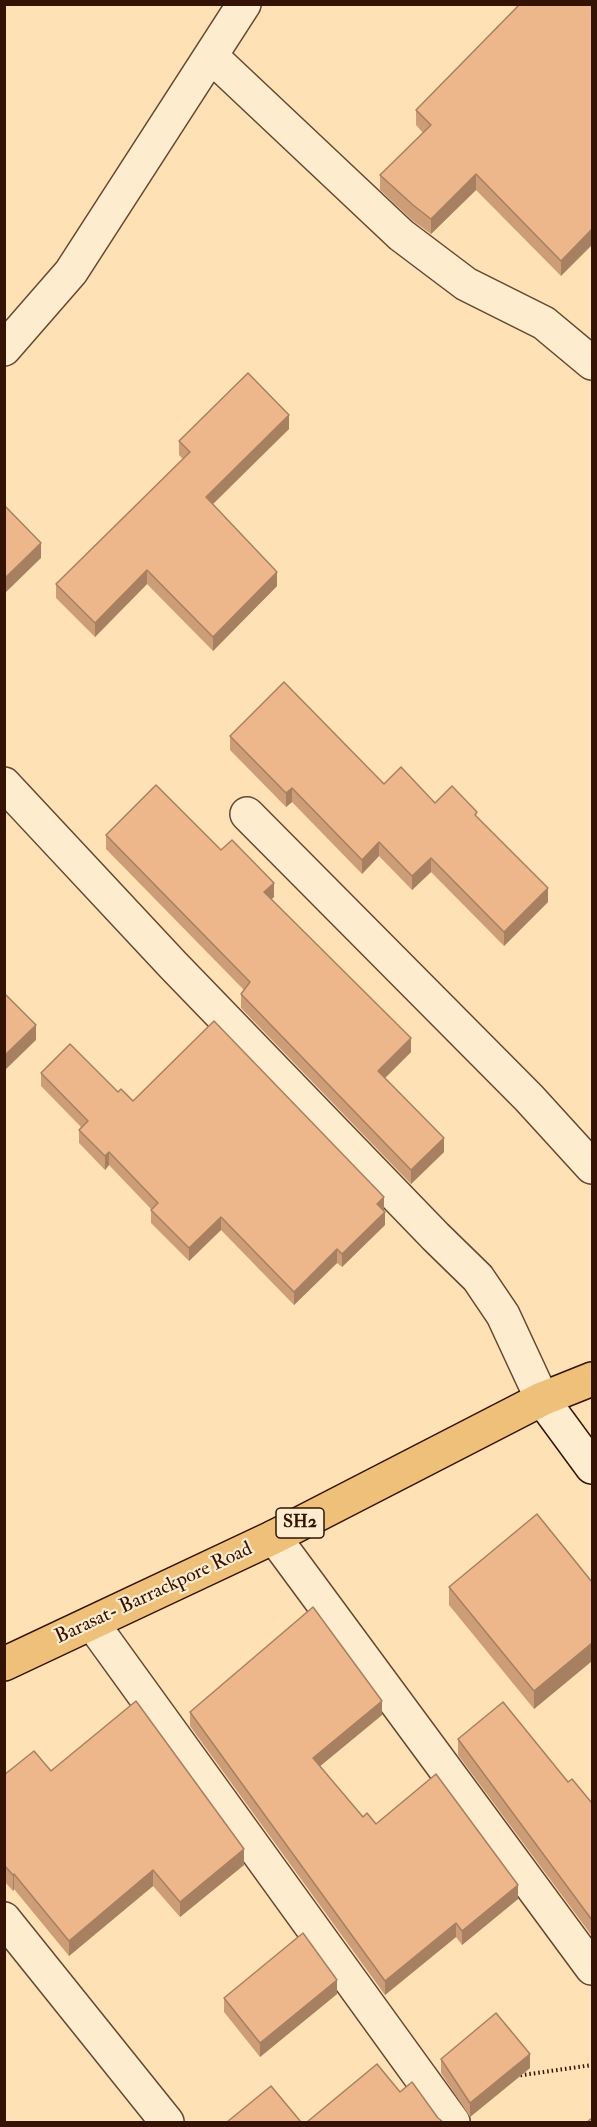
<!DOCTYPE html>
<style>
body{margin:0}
#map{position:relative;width:597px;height:2127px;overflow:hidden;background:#fee1b4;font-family:"IM FELL Double Pica",serif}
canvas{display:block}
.frame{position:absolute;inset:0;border:6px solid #341305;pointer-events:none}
</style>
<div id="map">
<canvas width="597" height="2127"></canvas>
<div class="frame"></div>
</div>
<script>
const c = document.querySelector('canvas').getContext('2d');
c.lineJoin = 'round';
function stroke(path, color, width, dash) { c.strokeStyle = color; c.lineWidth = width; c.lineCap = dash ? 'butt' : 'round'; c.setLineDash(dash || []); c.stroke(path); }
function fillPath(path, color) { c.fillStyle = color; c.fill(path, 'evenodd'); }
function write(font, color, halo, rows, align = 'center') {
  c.font = font + ' "IM FELL Double Pica",serif'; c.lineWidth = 4.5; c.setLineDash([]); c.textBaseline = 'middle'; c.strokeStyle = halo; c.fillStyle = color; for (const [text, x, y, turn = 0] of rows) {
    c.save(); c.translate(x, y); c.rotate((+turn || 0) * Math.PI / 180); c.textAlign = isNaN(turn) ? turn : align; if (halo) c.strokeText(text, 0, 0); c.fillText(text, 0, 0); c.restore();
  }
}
const street = new Path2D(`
 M211 56 401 235 466 284 544 323 592 363
 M4 349 71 272 244 4
 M4 784 173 965 436 1237 478 1278 503 1315 542 1399
 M247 814 529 1098 592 1167
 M274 1537 592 1968
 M92 1623 453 2122
 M4 1919 167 2122`);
const secondary = new Path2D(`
 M542 1399 592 1467`);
const primary = new Path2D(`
 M4 1664 274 1537 542 1399 592 1379`);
stroke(street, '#664631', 36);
stroke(secondary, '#341305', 36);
stroke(primary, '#341305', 36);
stroke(new Path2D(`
 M516 2076 592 2065`), '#341305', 4, [1.5, 3]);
stroke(street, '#feecce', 33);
stroke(secondary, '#feecce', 33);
stroke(primary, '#efc07a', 33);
fillPath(new Path2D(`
 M590 4 561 276 476 190 431 234 413 221 380 190V175L423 133 416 125V110Z
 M289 429 212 504 277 586 213 651 147 584 95 637 56 598V584L183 459 179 455V441Z
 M230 736 384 784 477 817 548 902 504 946 431 872 412 890 379 856 362 874 292 802 286 807 230 750Z
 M106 835 221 850 274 897 271 899 411 1052 385 1078 444 1152 411 1184 241 1008V994L244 990 106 849Z
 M41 1073 118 1092 133 1101 384 1211 385 1225 342 1267 337 1263 294 1305 221 1230 189 1261 151 1223V1209L109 1165 105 1170 79 1143V1130L81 1127 41 1086Z
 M592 1582V1661L534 1709 449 1605V1587Z
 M190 1712 382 1715 320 1766 363 1817 518 1899 462 1945 456 1937 385 1995 190 1726Z
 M458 1739 568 1782 591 1802 592 1801V1936L458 1755Z
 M51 1771 244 1865 180 1917 153 1886 69 1956 14 1889 13 1891 4 1881V1775Z
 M337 1994 260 2057 224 2012V1998Z
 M441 2059 530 2068 470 2117 441 2073Z`), '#cd9d78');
fillPath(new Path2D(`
 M476 174V190L431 234V219Z
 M592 229V245L561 276V261Z
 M6 236V250L4 251V237Z
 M289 415V429L206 511V497Z
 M41 543V558L4 594V579Z
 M147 570V584L95 637V623Z
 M277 572V586L213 651V637Z
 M292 788V802L286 807V793Z
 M379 842V856L362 874V860Z
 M431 858V872L412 890V876Z
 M274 883V897L264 906V892Z
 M548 888V902L504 946V932Z
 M36 1025V1040L4 1071V1056Z
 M411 1038V1052L378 1085V1071Z
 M444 1138V1152L411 1184V1170Z
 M109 1152V1165L105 1170V1156Z
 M384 1197V1211L377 1217V1204Z
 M385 1212V1225L342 1267V1254Z
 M221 1217V1230L189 1261V1248Z
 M337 1249V1263L294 1305V1292Z
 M592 1643V1661L534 1709V1691Z
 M382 1701V1715L313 1772V1758Z
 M244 1849V1865L180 1917V1902Z
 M153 1870V1886L69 1956V1941Z
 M14 1874V1889L13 1891V1875Z
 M518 1885V1899L462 1945V1931Z
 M456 1923V1937L385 1995V1981Z
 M337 1980V1994L260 2057V2043Z
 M530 2054V2068L470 2117V2103Z`), '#a78061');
const building = new Path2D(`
 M520 4H590L592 7V229L561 261 476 174 431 219 413 205 380 175 431 125 416 110Z
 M248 373 289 415 206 497 277 572 213 637 147 570 95 623 56 584 190 452 179 441Z
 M4 505 41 543 4 579Z
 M284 682 384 784 401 767 435 803 452 786 477 812 475 815 548 888 504 932 431 858 412 876 379 842 362 860 292 788 286 793 230 736Z
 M156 785 221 850 232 840 274 883 264 892 411 1038 378 1071 444 1138 411 1170 241 994 250 982 106 835Z
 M4 993 36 1025 4 1056Z
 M214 1021 384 1197 377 1204 385 1212 342 1254 337 1249 294 1292 221 1217 189 1248 151 1210 158 1203 109 1152 105 1156 79 1130 88 1121 41 1073 70 1044 118 1092 121 1089 133 1101Z
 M537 1514 592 1582V1643L534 1691 449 1587Z
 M313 1607 382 1701 313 1758 363 1817 367 1813 376 1824 436 1774 518 1885 462 1931 456 1923 385 1981 190 1712Z
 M136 1701 244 1849 180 1902 153 1870 69 1941 14 1874 13 1875 4 1865V1775L34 1751 51 1771Z
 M503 1702 568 1782 572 1779 591 1802 592 1801V1920L458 1739Z
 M303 1933 337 1980 260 2043 224 1998Z
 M496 2013 530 2054 470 2103 441 2059Z
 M377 2064 400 2092 412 2082 438 2118 443 2122H307Z
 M271 2086 301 2122H227Z
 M592 2118V2122H587Z`);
fillPath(building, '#eeb78b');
stroke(building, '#a78061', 1.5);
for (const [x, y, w] of [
 [300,1523,48]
]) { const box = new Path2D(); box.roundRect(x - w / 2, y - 15, w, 30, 4.5); c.fillStyle = '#feecce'; c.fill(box); stroke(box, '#341305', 1.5); }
write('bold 18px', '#341305', null, [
 ["SH2",300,1523]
]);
write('20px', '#341305', '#feecce', [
 ["Barasat- Barrackpore Road",154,1594,-25]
]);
</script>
